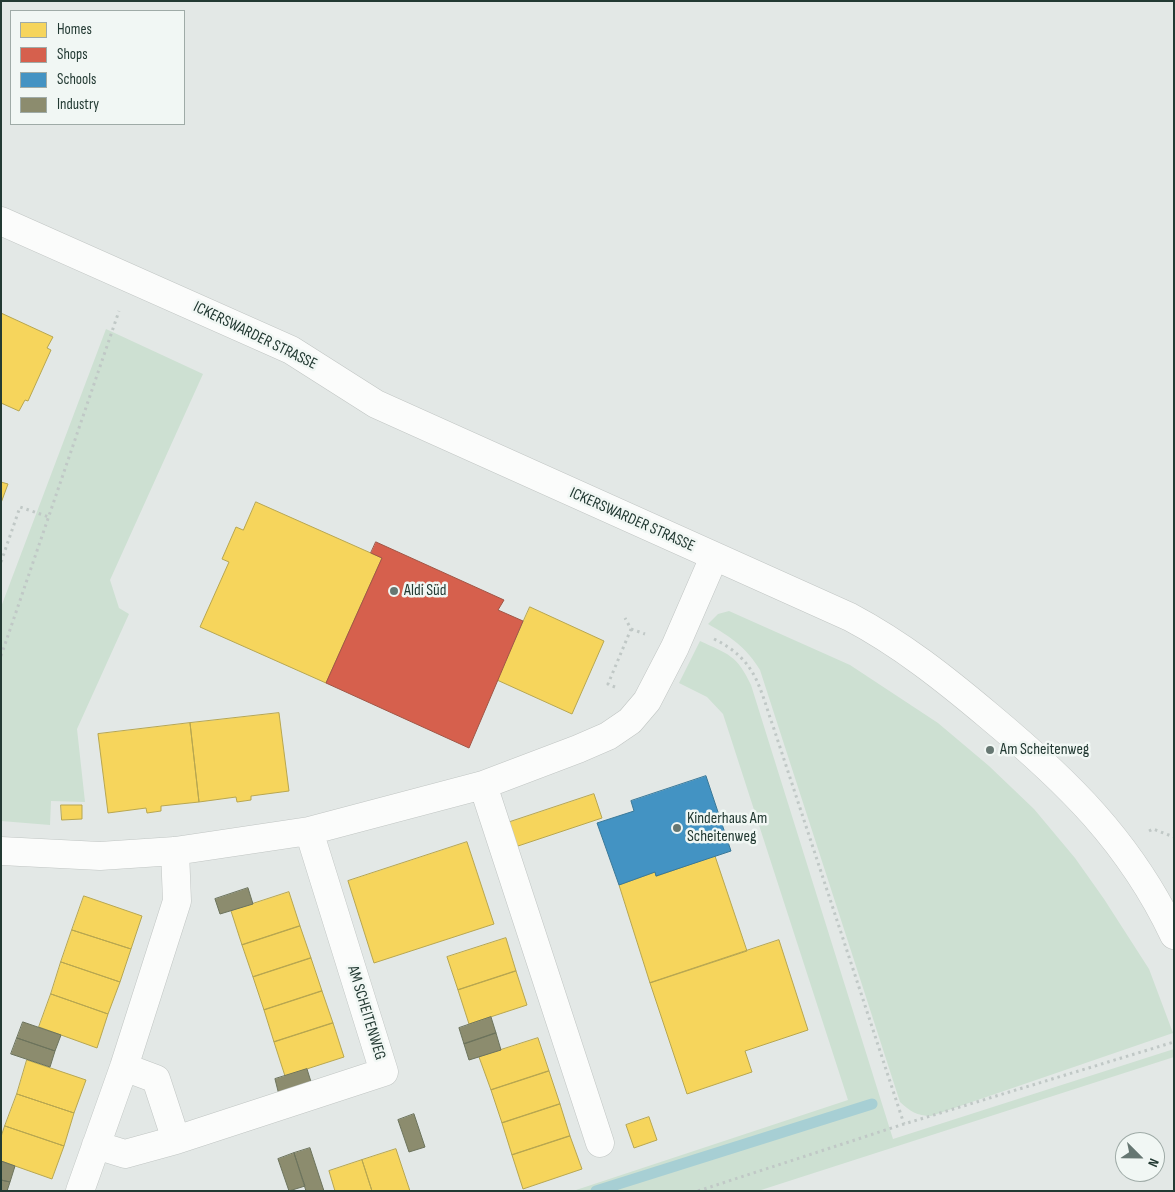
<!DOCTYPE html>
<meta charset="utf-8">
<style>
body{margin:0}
#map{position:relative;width:1175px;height:1192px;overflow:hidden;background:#e3e8e6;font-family:"Sofia Sans Condensed",sans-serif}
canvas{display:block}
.frame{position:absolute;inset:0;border:2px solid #233a33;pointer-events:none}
.legend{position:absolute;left:10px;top:10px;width:175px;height:115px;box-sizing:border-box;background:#f1f7f4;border:1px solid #9faba7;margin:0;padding:6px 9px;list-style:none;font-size:15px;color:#233a33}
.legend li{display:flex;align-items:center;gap:10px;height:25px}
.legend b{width:25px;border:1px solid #9faba7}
.north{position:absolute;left:1115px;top:1132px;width:50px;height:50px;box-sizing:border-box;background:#f1f7f4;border:1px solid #9faba7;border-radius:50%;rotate:113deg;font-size:14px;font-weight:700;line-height:20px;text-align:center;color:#233a33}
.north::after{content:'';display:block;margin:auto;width:18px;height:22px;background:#667772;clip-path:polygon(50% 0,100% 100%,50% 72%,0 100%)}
</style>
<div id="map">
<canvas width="1175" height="1192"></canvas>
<div class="frame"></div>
<ul class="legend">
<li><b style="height:14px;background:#f6d55c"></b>Homes</li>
<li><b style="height:14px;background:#d6604d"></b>Shops</li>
<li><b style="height:14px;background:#4393c3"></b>Schools</li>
<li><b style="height:14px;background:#8c8c6e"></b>Industry</li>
</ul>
<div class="north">N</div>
</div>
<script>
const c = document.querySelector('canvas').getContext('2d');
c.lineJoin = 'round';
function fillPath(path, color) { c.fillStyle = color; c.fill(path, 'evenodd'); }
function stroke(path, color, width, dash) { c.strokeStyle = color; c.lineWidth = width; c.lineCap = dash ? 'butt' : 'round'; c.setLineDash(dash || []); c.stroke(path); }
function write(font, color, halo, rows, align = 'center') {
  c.font = font + ' "Sofia Sans Condensed",sans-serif'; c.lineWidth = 5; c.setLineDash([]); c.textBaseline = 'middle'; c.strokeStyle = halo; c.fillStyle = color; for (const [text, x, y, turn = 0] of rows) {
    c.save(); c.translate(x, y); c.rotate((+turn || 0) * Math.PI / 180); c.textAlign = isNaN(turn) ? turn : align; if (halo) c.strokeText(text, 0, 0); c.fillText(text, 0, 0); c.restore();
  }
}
fillPath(new Path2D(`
 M106 329 203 374 110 580 119 608 129 614 77 729 85 802 51 801 50 825 1 821V607Z
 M729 611 850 665 938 723 989 766 1034 809 1075 858 1104 899 1149 969 1173 1033 931 1116C917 1116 910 1111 900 1102L760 670C746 647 731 637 708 624L718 614Z
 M700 641C728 654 737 655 751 685L893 1139 1174 1049V1057L758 1191H573L848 1100 723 714 707 697 679 683Z`), '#cde0d2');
const homes = new Path2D(`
 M1 313 53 337 47 348 51 350 28 401 25 400 19 411 1 403Z
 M1 482 8 484 1 503Z
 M256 502 382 558 326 683 200 627 229 562 222 559 236 527 243 530Z
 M530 607 604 641 572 714 497 680Z
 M279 713 289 791 251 796V800L237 802 236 797 199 802 190 723Z
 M190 723 199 802 161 806V811L147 813 146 808 108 813 98 734Z
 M594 794 602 818 515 847 507 823Z
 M61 805H82V819L62 820Z
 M467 842 494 924 374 963 348 881Z
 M715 856 747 951 650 983 619 885 655 872 656 876Z
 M289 892 300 926 242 945 231 911Z
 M84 896 142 916 131 949 72 930Z
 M300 926 311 958 253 977 242 945Z
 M72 930 131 949 120 982 61 962Z
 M506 938 516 971 458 990 447 957Z
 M779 940 808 1030 745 1051 752 1072 687 1094 650 983Z
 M311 958 322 991 264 1010 253 977Z
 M61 962 120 982 108 1014 51 994Z
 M516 971 527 1005 469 1024 458 990Z
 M322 991 333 1023 274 1042 264 1010Z
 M51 994 108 1014 97 1048 39 1027Z
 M333 1023 344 1057 285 1076 274 1042Z
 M538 1038 549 1071 491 1090 479 1057Z
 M27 1060 86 1080 74 1113 17 1094Z
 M549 1071 560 1104 502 1123 491 1090Z
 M17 1094 74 1113 64 1146 5 1126Z
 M560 1104 570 1136 512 1155 502 1123Z
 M649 1117 657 1140 634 1148 626 1125Z
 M5 1126 64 1146 52 1179 1 1161V1137Z
 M570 1136 582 1169 523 1189 512 1155Z
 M396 1149 410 1191H372L362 1160Z
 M362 1160 372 1191H335L329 1171Z`);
fillPath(homes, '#f6d55c');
stroke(homes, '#b7a650', 1);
const shops = new Path2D(`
 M376 542 504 600 498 610 523 621 469 748 326 683 382 558 371 553Z`);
fillPath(shops, '#d6604d');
stroke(shops, '#a05545', 1);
const schools = new Path2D(`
 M706 776 731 851 656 876 655 872 619 885 597 823 634 811 631 801Z`);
fillPath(schools, '#4393c3');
stroke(schools, '#397898', 1);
const industry = new Path2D(`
 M248 888 253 904 220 914 215 899Z
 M491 1017 496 1033 464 1044 459 1028Z
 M23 1022 61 1035 55 1051 17 1038Z
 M496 1033 501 1050 469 1060 464 1044Z
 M17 1038 55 1051 50 1067 11 1054Z
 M307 1069 312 1085 279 1095 275 1079Z
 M414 1114 425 1147 409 1152 398 1120Z
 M310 1148 324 1191H306L294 1153Z
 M294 1153 305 1186 289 1191 278 1159Z
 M1 1161 15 1166 10 1182 1 1180Z
 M1 1180 10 1182 7 1191H1Z`);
fillPath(industry, '#8c8c6e');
stroke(industry, '#6c735c', 1);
stroke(new Path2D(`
 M596 1191 872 1104`), '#a7cfd4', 11);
const minor = new Path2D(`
 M483 785 600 1143
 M1 851 100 856 175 851 309 831 483 785 578 749 608 736 630 721 647 701 675 647 714 557
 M124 1067 156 1079 176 1140
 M96 1145 125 1154 176 1140 384 1072 309 831
 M80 1191 124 1067 177 901 175 851`);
const tertiary = new Path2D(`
 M1 221 291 350 376 404 850 617C901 644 945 679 989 716 1067 781 1130 842 1174 935`);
stroke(minor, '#c0c5c3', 29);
stroke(tertiary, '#c0c5c3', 29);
stroke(new Path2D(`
 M1 562 20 507 49 517
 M631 629 645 634
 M714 639C757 660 759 687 774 729L904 1124
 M1 656 119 311
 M615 687 608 684 631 629 625 618
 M1149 831 1153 829 1174 837
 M698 1191 904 1124 1174 1042`), '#c0c8c6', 3, [2.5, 4]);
stroke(minor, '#fbfcfb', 28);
stroke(tertiary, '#fbfcfb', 28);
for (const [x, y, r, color] of [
 [394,591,5,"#667772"],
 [990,750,5,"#667772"],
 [677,828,5,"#667772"]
]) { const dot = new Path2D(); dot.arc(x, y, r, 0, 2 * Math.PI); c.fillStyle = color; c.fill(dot); stroke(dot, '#f1f7f4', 2); }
write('16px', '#233a33', '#f1f7f4', [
 ["ICKERSWARDER STRASSE",255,336,26],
 ["ICKERSWARDER STRASSE",632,520,24],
 ["AM SCHEITENWEG",366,1013,73]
]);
write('16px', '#233a33', '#f1f7f4', [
 ["Aldi Süd",404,591],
 ["Am Scheitenweg",1000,750],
 ["Kinderhaus Am",687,819],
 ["Scheitenweg",687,837]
], 'left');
</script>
